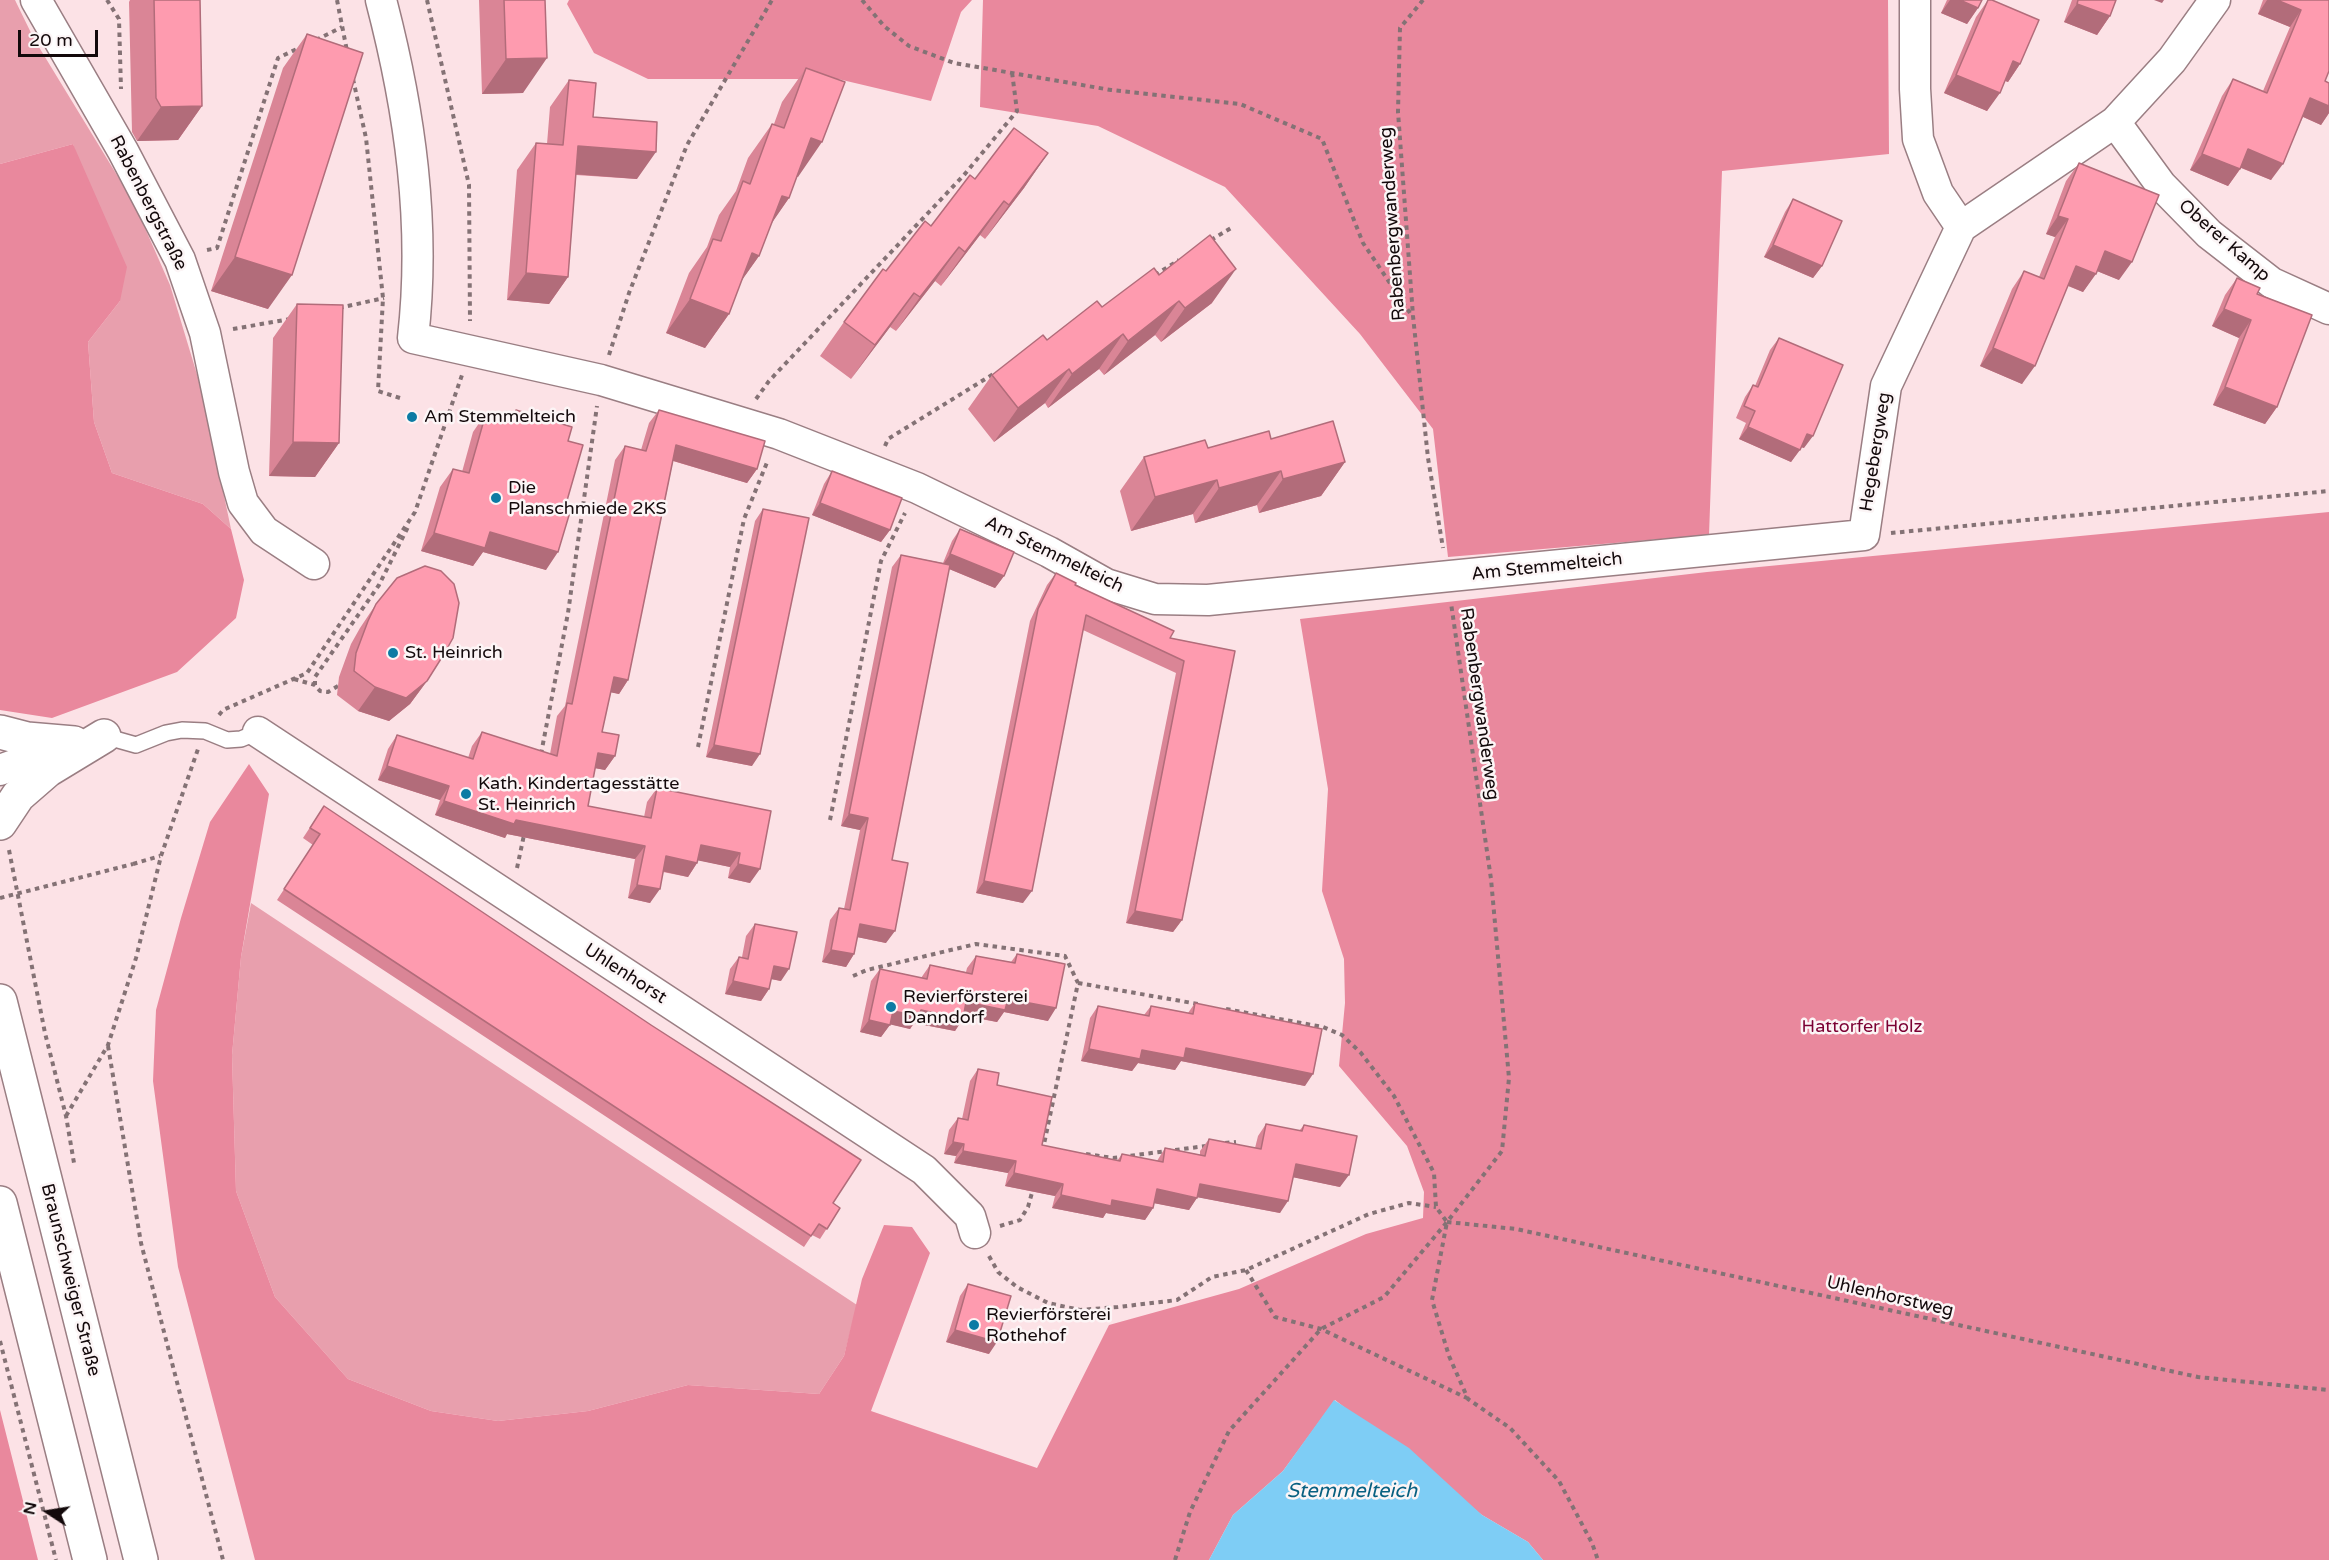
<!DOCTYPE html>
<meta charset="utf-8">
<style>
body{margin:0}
#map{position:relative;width:2329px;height:1560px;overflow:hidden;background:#fce2e6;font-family:"Varela Round",sans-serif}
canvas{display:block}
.north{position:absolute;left:18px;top:1482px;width:60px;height:60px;-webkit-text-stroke:4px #fcf5f6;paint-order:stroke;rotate:282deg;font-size:16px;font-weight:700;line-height:24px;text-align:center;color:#13090b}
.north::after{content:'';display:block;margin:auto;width:21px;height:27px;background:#13090b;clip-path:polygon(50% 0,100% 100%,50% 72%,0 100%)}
.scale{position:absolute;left:18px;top:30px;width:80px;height:27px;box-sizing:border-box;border:3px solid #13090b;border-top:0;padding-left:8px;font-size:18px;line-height:21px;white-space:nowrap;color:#13090b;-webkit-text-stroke:4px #fcf5f6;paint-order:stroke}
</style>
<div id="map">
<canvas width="2329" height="1560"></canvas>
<div class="north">N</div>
<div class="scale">20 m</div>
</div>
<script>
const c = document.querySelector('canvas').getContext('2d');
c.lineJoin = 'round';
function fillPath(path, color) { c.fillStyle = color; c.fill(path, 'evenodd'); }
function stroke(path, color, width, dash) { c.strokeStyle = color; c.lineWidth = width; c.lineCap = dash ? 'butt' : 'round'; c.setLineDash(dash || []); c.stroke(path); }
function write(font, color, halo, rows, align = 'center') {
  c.font = font + ' "Varela Round",sans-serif'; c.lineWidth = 5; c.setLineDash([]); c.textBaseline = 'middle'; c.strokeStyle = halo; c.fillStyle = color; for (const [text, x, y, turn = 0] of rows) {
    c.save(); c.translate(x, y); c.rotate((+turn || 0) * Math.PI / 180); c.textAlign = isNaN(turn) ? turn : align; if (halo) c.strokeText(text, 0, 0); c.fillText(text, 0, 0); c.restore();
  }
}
fillPath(new Path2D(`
 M0 0H15L34 39 134 203 170 285 202 391 231 529 203 504 112 473 94 422 88 342 120 301 73 144 0 164Z
 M251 903 857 1305 844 1356 819 1394 688 1385 588 1411 498 1421 431 1411 348 1379 275 1297 236 1191 232 1055 241 957Z`), '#e89fad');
fillPath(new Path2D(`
 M569 0H972L961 12 931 101 838 79H648L594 53 567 4Z
 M983 0H1888L1889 154 1722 171 1709 535 1448 557 1433 429 1360 334 1225 187 1098 126 980 107Z
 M73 144 127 267 120 301 88 342 94 422 112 473 203 504 231 529 244 580 236 618 177 672 52 718 0 710V164Z
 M2329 512V1560H1543L1528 1542 1482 1515 1335 1400 1283 1471 1233 1515 1209 1560H255L178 1267 153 1081 156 1010 181 918 210 822 249 764 269 794 241 957 232 1055 236 1191 275 1297 348 1379 431 1411 498 1421 588 1411 688 1385 819 1394 844 1356 862 1279 884 1225 912 1227 930 1253 871 1411 1037 1468 1109 1325 1239 1289 1366 1234 1423 1218 1424 1192 1407 1146 1339 1066 1345 1003 1344 959 1322 891 1328 789 1300 619 1707 572Z
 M0 1410 38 1560H0Z`), '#e9889d');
fillPath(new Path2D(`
 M1334 1400 1409 1448 1482 1515 1528 1542 1543 1560H1209L1233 1515 1283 1471Z`), '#7ecdf5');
const lane = new Path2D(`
 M104 736 136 745 166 733 182 730 205 731 227 740 241 739 258 732`);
const street = new Path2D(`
 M36 0 123 151 180 260 205 333 234 472 243 503 264 531 314 564
 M381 0C410 111 426 224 413 338L601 380 779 434 917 488 1049 552 1106 584 1155 599 1208 600 1864 535 1886 386 1961 227 2115 122 2172 60 2215 0
 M1915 0V89L1918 139 1938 193 1961 227
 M2115 122 2161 185 2209 234 2272 283 2329 309
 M258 732 924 1170 970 1216 975 1233
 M0 770 75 743`);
const secondary = new Path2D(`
 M0 732 27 739 74 743
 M0 823 18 796 48 770 104 736`);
const highway = new Path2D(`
 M0 1001 141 1560
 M0 1203 90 1560`);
stroke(lane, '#9a7e83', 18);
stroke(street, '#9a7e83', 33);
stroke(secondary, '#9a7e83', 36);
stroke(highway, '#9a7e83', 36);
stroke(new Path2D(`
 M107 0 119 19 121 89
 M337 0 347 51
 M427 0 469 185 470 321
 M862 0 884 26 909 46 954 63 1111 90 1240 104 1322 139 1363 243 1412 316
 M1423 0 1400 28 1398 112 1413 316 1428 458 1443 548
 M316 40 342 27
 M353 79 366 138 383 298 378 391 400 398
 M1211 240 1231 228
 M207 250 217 248 278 58 301 47
 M1155 275 1179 260
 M339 308 384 298
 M233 329 290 319
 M609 355 629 293 687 145 772 0
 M756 399 769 381 964 175 1017 111 1012 72
 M885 446 888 439 995 373
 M1891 533 2329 491
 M294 679 315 685
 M338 686 328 692 320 691 315 685V677L379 585 408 527
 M219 715 223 710 307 673 415 512 462 375
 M698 747 744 519 768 460
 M541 754 568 613 597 406
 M830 820 881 561 905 513
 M9 850 45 1033 66 1116 74 1163
 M133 864 160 856
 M517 868 524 835
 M853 976 867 970 976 944 1065 956 1078 983 1043 1149
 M1078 983 1198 1004
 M1226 1009 1323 1027 1342 1035 1361 1053 1394 1096 1434 1173 1436 1207 1447 1222 1432 1300 1449 1356 1468 1399 1510 1428 1559 1481 1592 1543 1598 1560
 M108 1046 141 1243 223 1560
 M66 1116 108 1045 136 958 161 856 198 749
 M1225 1143 1236 1142
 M1086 1154 1113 1158 1206 1146
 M1447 1222 1516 1229 2198 1377 2329 1390
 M1000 1226 1020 1220 1028 1207 1033 1189
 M989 1256 998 1272 1017 1287 1048 1303 1080 1310 1118 1307 1177 1300 1212 1277 1246 1270 1369 1214 1409 1203 1436 1207
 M1246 1270 1275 1317 1321 1329 1467 1398
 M0 1341 56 1560
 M1175 1560 1190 1512 1229 1431 1321 1329 1384 1297 1447 1222 1502 1151 1509 1078 1491 879 1451 603`), '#847275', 4, [4.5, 4.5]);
stroke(lane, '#fff', 15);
stroke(street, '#fff', 30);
stroke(secondary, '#fff', 33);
stroke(highway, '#fff', 33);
stroke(new Path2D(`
 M0 898 133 864`), '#847275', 4, [4.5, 4.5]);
fillPath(new Path2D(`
 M130 0H200L202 106 178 140 137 141 132 132 129 2Z
 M479 0H545L523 93 482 94Z
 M1947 0H1982L1978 8 1967 24 1941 13Z
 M1988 0 2020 64 2008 82 2005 81 1987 111 1944 93 1976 17Z
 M2072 0H2116L2110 16 2097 35 2064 22Z
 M2263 0H2329L2325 81 2329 83V113L2321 125 2303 117 2271 180 2241 168 2228 186 2190 170 2222 96 2233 79 2263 91 2290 27 2258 14Z
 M307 34 268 309 211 291 283 68Z
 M806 68 798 177 797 176 789 198 771 223 759 256 741 281 729 314 705 348 666 333 689 273 707 247 719 215 736 191 748 158 772 124H774L782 102Z
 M569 80 593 117 637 179 576 175 568 277 549 304 507 300 517 170 536 143 547 144 550 107Z
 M1048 153 1024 188 985 239 980 235 941 286 935 281 896 331 890 327 851 379 820 356 844 322 975 179Z
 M2079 163 2119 280 2097 271 2083 292 2068 286 2022 384 1980 366 2012 289 2024 271 2039 277 2055 237 2046 234 2066 181Z
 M1793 199 1822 266 1813 278 1764 257 1785 212Z
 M1159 275 1212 303 1161 342 1155 335 1104 375 1099 369 1048 408 1045 403 994 442 968 409 992 375 1047 340Z
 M2237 278 2257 294 2277 407 2265 424 2213 405 2239 338 2212 326 2225 295Z
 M297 304 339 443 315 477 269 476 273 338Z
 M1779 338 1804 448 1801 447 1791 462 1739 439 1746 423 1736 418 1745 397 1753 385 1755 386 1770 350Z
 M516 410 568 441 546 570 483 552 473 566 421 551 440 487 453 469 462 472 473 432 486 413 510 420Z
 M659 410 757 469 747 483 673 461 628 680 619 694 611 692 602 732 615 756 605 770 595 768 588 806 644 817 647 802 657 788 771 811 750 883 728 878 730 867 698 860 697 863 688 877 663 872 650 903 628 898 635 859 507 834 505 838 435 815 440 800 378 780 388 749 397 735 468 758 472 746 482 732 550 754 557 716 565 706 615 460 625 446 641 450 649 423Z
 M1271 439 1345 462 1321 496 1259 513 1257 505 1195 523 1193 514 1131 531 1120 491 1144 457Z
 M832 471 890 530 881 542 812 515 824 484Z
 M763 509 752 766 706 757 755 521Z
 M960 529 1004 576 995 588 949 569 892 860 886 943 857 937 854 954 846 967 822 962 830 920 839 908 844 909 860 830 841 826 892 567 901 555 943 563 952 541Z
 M1056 573 1075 585 1170 638 1235 651 1182 920 1173 932 1126 923 1176 673 1083 630 1023 903 976 893 1030 621 1047 585Z
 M376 604 427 681 410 704 389 721 358 711 337 695 339 677 351 644 360 628Z
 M324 806 833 1203 840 1208 820 1239 812 1235 804 1247 277 900 313 845 303 838Z
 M755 924 781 981 771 979 769 989 761 1001 725 994 730 969 739 957H742L746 936Z
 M1017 954 1048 1021 1004 1012 997 1022 964 1016 955 1031 914 1023 910 1029 890 1024 881 1037 860 1032 871 981 880 969 921 978 930 965 966 972 967 968 976 956 1011 962Z
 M1195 1003 1305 1086 1181 1061 1175 1070 1138 1063 1132 1071 1081 1061 1090 1018 1098 1006 1144 1015 1151 1006 1188 1013Z
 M978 1069 997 1085 1042 1145 1117 1161 1122 1154 1157 1161 1165 1148 1200 1155V1151L1209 1139 1255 1148 1258 1136 1266 1124 1299 1131 1304 1125 1340 1187 1293 1177 1280 1213 1197 1197 1189 1210 1154 1203 1153 1208 1145 1220 1106 1213 1103 1218 1052 1208 1055 1196 1005 1186 1008 1173 954 1163 956 1156 944 1154 949 1130 958 1118 962 1119 970 1081Z
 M968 1284 989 1354 946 1342 960 1296Z`), '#da8596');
fillPath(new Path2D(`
 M1950 0H1960L1978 8 1967 24 1941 13Z
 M2154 0H2164L2162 3Z
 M2267 0H2277L2301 10 2290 27 2258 14Z
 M2077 4 2110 16 2097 35 2064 22Z
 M547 58 523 93 482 94 506 59Z
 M2013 61 2020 64 2008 82 2001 79Z
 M1956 75 2000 93 1987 111 1944 93Z
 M2310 98 2329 106V113L2321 125 2299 115Z
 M202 106 178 140 137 141 161 107Z
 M811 138 822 142 798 177 787 172Z
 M578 146 656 152 637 179 559 173Z
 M2248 149 2283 164 2271 180 2237 166Z
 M1048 153 1024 188 985 239 1009 205Z
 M2202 154 2240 169 2228 186 2190 170Z
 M782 196 789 198 765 233Z
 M1004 201 980 235 941 286 965 252Z
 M2058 216 2068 219 2055 237 2046 234Z
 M1773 245 1822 266 1813 278 1764 257Z
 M959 247 935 281 896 331 920 297Z
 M2105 251 2132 262 2119 280 2092 269Z
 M752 253 759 256 735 290Z
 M235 257 292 275 268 309 211 291Z
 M2076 266 2096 274 2083 292 2064 284Z
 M1236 269 1212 303 1161 342 1185 308Z
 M526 273 568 277 549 304 507 300Z
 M914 293 890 327 851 379 875 345Z
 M690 299 729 314 705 348 666 333Z
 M1179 301 1155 335 1104 375 1128 341Z
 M2224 309 2251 320 2239 338 2212 326Z
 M1123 334 1099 369 1048 408 1072 374Z
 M1993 348 2035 366 2022 384 1980 366Z
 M1069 369 1045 403 994 442 1018 408Z
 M2225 387 2277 407 2265 424 2213 405Z
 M1748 427 1800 450 1791 462 1739 439Z
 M1807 434 1813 436 1804 448 1798 446Z
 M293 442 339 443 315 477 269 476Z
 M676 445 757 469 747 483 667 459Z
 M1345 462 1321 496 1259 513 1283 479Z
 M1281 471 1257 505 1195 523 1219 488Z
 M1217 480 1193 514 1131 531 1155 497Z
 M820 503 890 530 881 542 812 515Z
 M490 532 558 552 546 570 483 552 473 566 421 551 434 533Z
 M950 554 1004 576 995 588 942 566Z
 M614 677 628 680 619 694 604 691Z
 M427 681 410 704 389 721 358 711 375 687Z
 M714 745 760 754 752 766 706 757Z
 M598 753 615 756 605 770 589 767Z
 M387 766 449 786 440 800 378 780Z
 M444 801 645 846 635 859 507 834 505 838 435 815Z
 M849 814 868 818 860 830 841 826Z
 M701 845 740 853 730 867 691 859Z
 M666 856 697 863 688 877 657 870Z
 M738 864 760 869 750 883 728 878Z
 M984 881 1032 891 1023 903 976 893Z
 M637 885 660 889 650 903 628 898Z
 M1135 911 1182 920 1173 932 1126 923Z
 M860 924 895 931 886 943 852 936Z
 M831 950 854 954 846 967 822 962Z
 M774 966 789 969 781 981 766 978Z
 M733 981 769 989 761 1001 725 994Z
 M1008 999 1056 1008 1048 1021 1004 1012 997 1022 958 1014 966 1002Z
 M921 1010 963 1019 955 1031 914 1023 910 1029 884 1023 893 1011Z
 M869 1020 890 1025 881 1037 860 1032Z
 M1186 1048 1313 1074 1305 1086 1181 1061 1175 1070 1138 1063 1132 1071 1081 1061 1089 1049 1142 1050Z
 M953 1142 964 1144 956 1156 944 1154Z
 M963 1151 1016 1161 1008 1173 954 1163Z
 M1296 1164 1349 1175 1340 1187 1287 1176Z
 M1014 1173 1063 1184 1055 1196 1005 1186Z
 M1200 1184 1288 1201 1280 1213 1191 1196Z
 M1157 1189 1197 1198 1189 1210 1148 1202Z
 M1061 1195 1112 1200 1153 1208 1145 1220 1106 1213 1103 1218 1052 1208Z
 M955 1330 997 1342 989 1354 946 1342Z`), '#b26c7a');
const building = new Path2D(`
 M154 0H200L202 106 161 107 156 98Z
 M504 0H545L547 58 506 59Z
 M1960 0H1982L1978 8Z
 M1988 0H1992L2039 20 2020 64 2013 61 2000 93 1956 75Z
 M2078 0H2116L2110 16 2077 4Z
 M2277 0H2329V71L2325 81 2329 83V106L2310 98 2283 164 2248 149 2240 169 2202 154 2233 79 2267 93 2301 10Z
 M307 34 363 53 292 275 235 257Z
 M806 68 845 82 822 142 811 138 789 198 782 196 759 256 752 253 729 314 690 299 713 239 721 241 743 181 750 184 772 124 784 128Z
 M569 80 596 83 593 117 657 122 656 152 578 146 568 277 526 273 536 143 563 145Z
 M1014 128 1048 153 1009 205 1004 201 965 252 959 247 920 297 914 293 875 345 844 322 883 269 886 271 925 221 931 226 970 175 975 179Z
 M2079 163 2159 195 2132 262 2105 251 2096 274 2076 266 2035 366 1993 348 2024 271 2044 279 2068 219 2058 216Z
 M1793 199 1842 221 1822 266 1773 245Z
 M1210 235 1236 269 1185 308 1179 301 1128 341 1123 334 1072 374 1069 369 1018 408 992 375 1043 335 1047 340 1097 301 1102 307 1154 268 1159 275Z
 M2237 278 2260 288 2257 294 2312 315 2277 407 2225 387 2251 320 2224 309Z
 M297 304 343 305 339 443 293 442Z
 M1779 338 1843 365 1813 436 1807 434 1800 450 1748 427 1755 411 1744 406 1753 385 1758 387Z
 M516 410 572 427 568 441 583 445 564 511 570 512 558 552 490 532 485 548 434 533 453 469 469 473 486 413 513 421Z
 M659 410 765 441 757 469 676 445 628 680 614 677 602 732 619 735 615 756 598 753 588 806 651 818 657 788 771 811 760 869 738 864 740 853 701 845 697 863 666 856 660 889 637 885 645 846 516 820 514 824 444 801 449 786 387 766 397 735 473 759 482 732 557 756 567 703 572 704 625 446 646 451Z
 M1333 421 1345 462 1283 479 1281 471 1219 488 1217 480 1155 497 1144 457 1205 440 1208 448 1269 431 1271 439Z
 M832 471 902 498 890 530 820 503Z
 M763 509 809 518 760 754 714 745Z
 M960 529 1014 552 1004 576 950 554Z
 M901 555 950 565 892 860 908 863 895 931 860 924 854 954 831 950 839 908 850 910 868 818 849 814Z
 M425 566 441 571 454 584 459 603 453 638 444 654 427 681 406 698 375 687 354 671 356 653 368 621 376 604 397 578Z
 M1056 573 1076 583 1075 585 1174 631 1170 638 1235 651 1182 920 1135 911 1184 661 1086 615 1032 891 984 881 1038 609Z
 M324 806 651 1025 861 1160 833 1203 840 1208 827 1229 819 1224 811 1236 284 889 320 834 310 828Z
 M755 924 797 932 789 969 774 966 769 989 733 981 739 957 748 959Z
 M1017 954 1065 964 1056 1008 1008 999 1005 1010 966 1002 963 1019 921 1010 919 1016 893 1011 890 1025 869 1020 880 969 927 979 930 965 972 974 976 956 1015 963Z
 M1195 1003 1322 1029 1313 1074 1186 1048 1184 1058 1142 1050 1140 1059 1089 1049 1098 1006 1149 1016 1151 1006 1193 1014Z
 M978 1069 999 1073 997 1085 1052 1097 1042 1145 1120 1161 1122 1154 1163 1162 1165 1148 1205 1156 1209 1139 1261 1149 1266 1124 1302 1131 1304 1125 1357 1136 1349 1175 1296 1164 1288 1201 1200 1184 1197 1198 1157 1189 1153 1208 1112 1200 1111 1206 1061 1195 1063 1184 1014 1173 1016 1161 963 1151 964 1144 953 1142 958 1118 968 1120Z
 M968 1284 1011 1296 997 1342 955 1330Z`);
fillPath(building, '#fe9baf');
stroke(building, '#b26c7a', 1.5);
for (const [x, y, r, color] of [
 [412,417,6,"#0c7ba4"],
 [496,498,6,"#0c7ba4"],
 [393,653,6,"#0c7ba4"],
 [466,794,6,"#0c7ba4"],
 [891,1007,6,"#0c7ba4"],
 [974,1325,6,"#0c7ba4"]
]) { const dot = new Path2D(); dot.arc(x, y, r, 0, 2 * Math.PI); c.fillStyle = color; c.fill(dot); stroke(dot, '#fcf5f6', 2); }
write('18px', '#13090b', '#fcf5f6', [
 ["Rabenbergstraße",148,203,63],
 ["Rabenbergwanderweg",1393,224,-94],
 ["Oberer Kamp",2224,241,41],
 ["Hegebergweg",1876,452,-81],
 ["Am Stemmelteich",1054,555,26],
 ["Am Stemmelteich",1547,567,-6],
 ["Rabenbergwanderweg",1479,704,82],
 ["Uhlenhorst",625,974,33],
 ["Braunschweiger Straße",70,1280,76],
 ["Uhlenhorstweg",1890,1297,13]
]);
write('18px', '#13090b', '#fcf5f6', [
 ["Am Stemmelteich",424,417],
 ["Die",508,488],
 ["Planschmiede 2KS",508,509],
 ["St. Heinrich",405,653],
 ["Kath. Kindertagesstätte",478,784],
 ["St. Heinrich",478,805],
 ["Revierförsterei",903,997],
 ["Danndorf",903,1018],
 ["Revierförsterei",986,1315],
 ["Rothehof",986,1336]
], 'left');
write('18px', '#7b0033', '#fcf5f6', [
 ["Hattorfer Holz",1862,1027]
]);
write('italic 20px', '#086081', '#fcf5f6', [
 ["Stemmelteich",1352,1492]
]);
</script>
